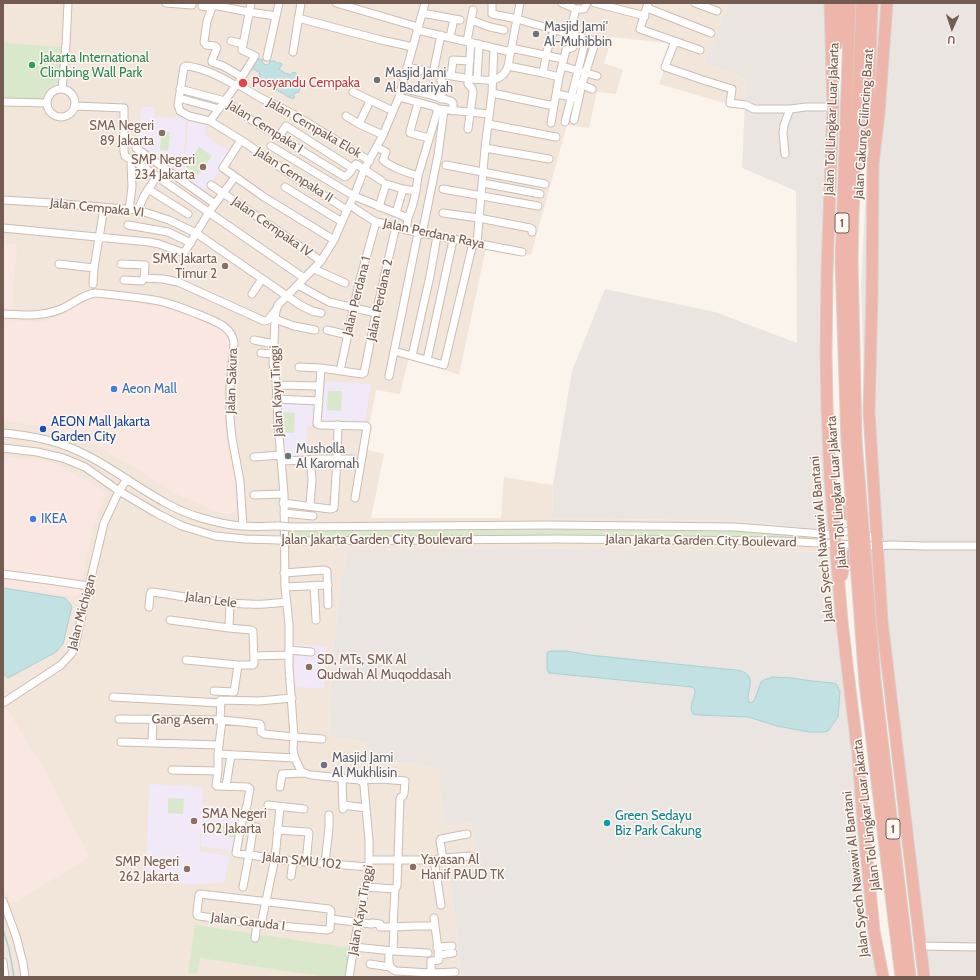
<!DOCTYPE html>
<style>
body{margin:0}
#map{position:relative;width:980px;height:980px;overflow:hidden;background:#fbf4ec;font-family:Cabin,sans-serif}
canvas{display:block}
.frame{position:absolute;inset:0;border:4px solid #745b51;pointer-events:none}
.north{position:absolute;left:932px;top:8px;width:40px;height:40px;-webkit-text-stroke:3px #fef8f3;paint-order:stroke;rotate:183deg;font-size:11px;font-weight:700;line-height:16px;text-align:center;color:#745b51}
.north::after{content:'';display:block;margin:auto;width:14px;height:18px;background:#745b51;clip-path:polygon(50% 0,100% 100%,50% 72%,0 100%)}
</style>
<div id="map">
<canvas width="980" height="980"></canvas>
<div class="frame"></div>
<div class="north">U</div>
</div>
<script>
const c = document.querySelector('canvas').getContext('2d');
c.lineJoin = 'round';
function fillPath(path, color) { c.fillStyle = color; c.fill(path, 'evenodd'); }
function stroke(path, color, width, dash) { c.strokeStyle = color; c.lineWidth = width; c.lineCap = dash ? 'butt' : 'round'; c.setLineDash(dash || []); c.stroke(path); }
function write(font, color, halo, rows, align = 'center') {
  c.font = font + ' Cabin,sans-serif'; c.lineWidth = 3; c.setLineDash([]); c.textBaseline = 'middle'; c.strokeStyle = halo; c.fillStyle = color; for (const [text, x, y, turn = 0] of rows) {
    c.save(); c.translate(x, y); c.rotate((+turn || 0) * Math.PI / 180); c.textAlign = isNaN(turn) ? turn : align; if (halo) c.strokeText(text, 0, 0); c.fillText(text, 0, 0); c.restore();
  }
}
fillPath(new Path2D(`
 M3 3H729L704 63 746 79 745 109 659 84 675 44 612 37 604 63 623 70 616 94 597 92 589 128 567 125 531 255 486 248 459 375 409 357 400 394 376 390 365 449 384 454 371 518H501L504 477 553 485 552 518 743 521 828 531 830 552 504 548 347 550 339 595 331 667 329 737 367 743 366 761 407 763 438 769 444 825 471 822 478 869 450 874 461 977H3Z`), '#f2e6db');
fillPath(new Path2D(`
 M3 243 17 245 12 311 3 310Z
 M95 296 172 309 223 330 230 340 224 388V413L227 444 236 484V511L228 515 201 505 175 493 140 471 93 444 63 432 41 426 3 421V320L38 322 48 320 61 316 88 299Z
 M3 457 43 460 60 466 108 493 100 508 93 529 77 597 3 586Z
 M7 709 44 769 90 857 12 904 3 889V711Z`), '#fae7e1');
fillPath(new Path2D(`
 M729 3H835L832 151 831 404 828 531 743 521 552 518 553 485 572 371 605 289 715 312 797 343 796 191 742 168 746 79 704 63Z
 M876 3H977V977H919L865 428 861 284Z
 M504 548 830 552 850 667 881 977H461L450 874 478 869 471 822 444 826 438 769 407 763 366 761 367 743 329 737 331 667 339 595 347 550Z`), '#ebe5e1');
fillPath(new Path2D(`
 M141 107H154L155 117 186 118 183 180 139 148Z
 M188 118 208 124 204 134 232 153 203 194 184 181Z
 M318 381 371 384 364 427 316 425Z
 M277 400 316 403 315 426H307V462L282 463Z
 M286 644 327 647 324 689 288 686 286 669H294V656H285Z
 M149 784 203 787 202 804 243 810 234 851 201 846V835H200V851L230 856 224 883 197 884V885L146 881Z`), '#f1e8f8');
fillPath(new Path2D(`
 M3 43 63 47 60 83C49 85 46 91 41 100L3 98Z
 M161 131 170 132 168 151 160 150Z
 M199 147 212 156 198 175 186 167Z
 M328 391H342L341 411 327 410Z
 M282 412 295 413 294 433 281 432Z
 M286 527H735L830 535 835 544 286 541Z
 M168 798 184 799 183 814 168 813Z
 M215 823 237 829 234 838 213 832Z
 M195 925 350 948 346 977H326L200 958 197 974 188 973Z`), '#d9e8cb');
const water = new Path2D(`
 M257 59 263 60 262 62 265 65 269 64 270 61H275L276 63H281L282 65 279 69 286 74 287 73 290 75 292 73 295 72C299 77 301 85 299 92L295 93 293 96 295 97 293 99 289 97H288L284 94 266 85V84L258 80 260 76 259 72 253 69Z
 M3 588 65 598 72 606 63 644 56 652 8 678 3 674Z
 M551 651H567L589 655 725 669C737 670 753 670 750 686 749 692 747 696 749 702L751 703 754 701 761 682 764 680 772 677 792 678 812 681 834 683 837 685 840 692 838 717 830 728 828 731 824 732H809L777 726 748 717 699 715 693 714C688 706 695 699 695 690L692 687 549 673 547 670V653L548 652Z`);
fillPath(water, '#c2e1e3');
stroke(water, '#a9d1d4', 1);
stroke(new Path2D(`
 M3 929 9 949 14 977`), '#a9d1d4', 1.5);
const minor = new Path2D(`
 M166 3 192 5
 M336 3 418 27
 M492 3V14L517 19 569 34
 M562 3 576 9H584L587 3
 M595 3 645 16
 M648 3 640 29 700 50
 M695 3 717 11
 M202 6 212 8
 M647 8 711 33
 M422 13 460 20
 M298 18 381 40 413 47
 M471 20 490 27 504 30
 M417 30 511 52
 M450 37 454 19
 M231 41 243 44
 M467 41 473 10
 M675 41 665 67 706 81 732 89 730 103 746 105 754 109H790L806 107H833
 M511 48 563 59
 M293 52 301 3
 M267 57 279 3
 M508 66 543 73 559 77 566 50 573 47 576 36
 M562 66 597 76
 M407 67C429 72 450 76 471 79 478 79 487 81 493 80 501 78 506 73 508 66L520 3
 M433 73 441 35
 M543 73 547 51 554 30
 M451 76 453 60 470 61
 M242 77 223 66 212 62V60L217 48 215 46 206 45 204 42 207 21 213 5 249 12 276 16
 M477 79 479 44
 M240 80 255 56 242 50 251 3
 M578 83 592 89
 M236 86C220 76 204 68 186 66L184 67 178 105 180 111 189 116 210 121 241 140 293 176 347 210
 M402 88 427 94 451 101 453 103V111
 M62 89 66 44 68 3
 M180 89 225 101 253 121 345 177C350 174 352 168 356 164L382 181
 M47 103a14 14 0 1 1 28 0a14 14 0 1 1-28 0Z
 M353 92 393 111
 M492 93 554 106
 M557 94 576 98
 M399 97 435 107 438 109 489 114
 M179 98 219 109
 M441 99 444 84 441 81 442 75
 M3 102 47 103
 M418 103 410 131V133L429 138
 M75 106 124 108V151L125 156 128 158
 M346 116 359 124 383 135
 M574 120 582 84 595 43V41L569 34 576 9
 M210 121 237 84 259 97 295 115 370 161
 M565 122 586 39
 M551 123 559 77
 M359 124 370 101
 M488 124 556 137
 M468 129 473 92 472 88 468 84 471 42
 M279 137 286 126 352 168
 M241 140 223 168 264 197 334 240
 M271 146 354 196 408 218
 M377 147 386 152 383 160C392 168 406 172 418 176
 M136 148 215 204
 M485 148 549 159
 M785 154 783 133 784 125 790 109
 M446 165 545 184
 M483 183 540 194
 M211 185 242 206 321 261
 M285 187 342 222
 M148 189 188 214
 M443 189 538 206
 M3 200 52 203 138 210 169 220 196 233 300 305 312 311 321 313
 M350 205 357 210 371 219 376 222 391 225 406 230 522 252
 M379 207 386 184 403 189 416 191
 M129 210 132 187 131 162 133 160 304 278
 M138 210 144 196 157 176
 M396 213 403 189
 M443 213 479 218 530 228 532 229V232
 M128 225 168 232 191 243
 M3 228 149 242 159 244 184 253 209 212 235 177
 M406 230 408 218 413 204 416 191 418 176 438 109
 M422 234 438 155 444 110
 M477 244 485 148 492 93 494 48
 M59 264 94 268
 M121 264 145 265 144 278
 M314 269 345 283
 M144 278 163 279 178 282 264 321 268 320 275 311
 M124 280 142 281 144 278
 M93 284 94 268 104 208
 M298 285 329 302 376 313
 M252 294 262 279
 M3 314C23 315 42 317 61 309 73 304 82 295 95 293 116 295 138 297 159 301 173 304 187 310 200 315 214 321 232 326 234 343L230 389V418L232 438 240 481 243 526
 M275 319 294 326 315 330
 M327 330 348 335
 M254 340 274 344
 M394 351 444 365 473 243
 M261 353 273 354
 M412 356 430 276 437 236
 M427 360 453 240
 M299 367 321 368
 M340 371 359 283 376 222
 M389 376 418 233
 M276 385 320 386
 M276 399 319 401
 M3 433C24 435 46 438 66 446 101 459 131 484 164 502 186 515 217 524 242 526 254 527 267 526 279 526
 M3 448 37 452 63 458 85 467 119 491 158 514 182 526 215 536 245 539 279 540
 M254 457 281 455
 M281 461 307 460 313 459H352
 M254 495 284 494
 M355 498 367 427 366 426 320 425 317 424 321 368 362 374 364 373 376 313 396 226
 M283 503 330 509 334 508 337 459 338 425
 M310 506 312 479 310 460
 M284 513 313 516
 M292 527 549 525 735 527 835 535 851 530H857L868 536 879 540
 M292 541 557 539 779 541 877 546 890 545 925 546H977
 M284 573 324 570 327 571 328 605
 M3 574 55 581 89 586
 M314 586 316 620
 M285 587 328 585
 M149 607 150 595 151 592H152C184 596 217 604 250 604 262 605 274 603 287 602
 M170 620 229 628 251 630 253 631 254 664 253 665H238L234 692 214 691
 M229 628 230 603
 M289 650 311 652
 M254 656 289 655
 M186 660 238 665
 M113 697 221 703
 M221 700 259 701 292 698
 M3 703 61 665 71 654 74 649 104 523 119 491 127 479
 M119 719 220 720 242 722 260 724 261 726V732L264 734 294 737 322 739
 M220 720 221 700
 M222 720 218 754V771L216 785 217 786 248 787 250 789 247 805 241 825 236 853 293 861 369 867
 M121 742 219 745
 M152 743 153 720
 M218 754 295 758
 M172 770 218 771
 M342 778 343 809
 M361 780 381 779 405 781 404 794 403 796 401 797 400 799 397 886 395 889 393 927H394L393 951
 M226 786 231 755
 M280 787 282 774 304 773
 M268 805 304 809
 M343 805 366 808
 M277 830 308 832 309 833 306 862
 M443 858 440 841 441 839 467 834
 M369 860H434L443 858 471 856
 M434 860 441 905
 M325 863 329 828V815
 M291 876 293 861
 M243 887 249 855 253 830 255 827H257
 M366 887 395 889
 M200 894 329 909 331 911 330 929 327 930 257 924 199 916 197 915V912L199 895Z
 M3 901 16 936 23 963 25 977
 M434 918 435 926
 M331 919 371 924H372V923L380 924V927H393
 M261 924 266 901 275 858 280 807
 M394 927 414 926H435L437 941 439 960 431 961V973
 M255 938 257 924
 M920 946 977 947
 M354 947 393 951 428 953
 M437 947 452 946
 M389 951C389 959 387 968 396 971L431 973 455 972
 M438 955 453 953
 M3 962 5 977
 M370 964 390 967
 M349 977 358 922 366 887 369 867V840L366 808 364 786 363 782 359 780 311 775 304 773 301 771 295 758 293 750 294 737 289 667V624L285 587 284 494 278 424 276 381 273 364 275 319 276 311 278 305 321 261 334 240 347 210 354 196 364 170 383 135 399 97 425 3`);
const highway = new Path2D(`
 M830 3 833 107 827 272 826 354 827 406 830 477 842 622 847 665 858 754 863 820 874 931 883 977
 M887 3 879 113 873 164 872 294 869 412 882 621 924 977
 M837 44 841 3
 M870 142 869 93 872 3
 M856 440 852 260 853 213 862 3
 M847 442 841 261 850 3
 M834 498C840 513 845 517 862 514
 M842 575C844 561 848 551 864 554
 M875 680 910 977
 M865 683 901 977`);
stroke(minor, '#ccbcb3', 9);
stroke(highway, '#d8d1ce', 13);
stroke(minor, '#fff', 7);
stroke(highway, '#eeb6aa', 11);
const minorBridge = new Path2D(`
 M279 526 292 527
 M279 540 292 541`);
const highwayBridge = new Path2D(`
 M856 440 875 680
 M847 442 865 683`);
stroke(minorBridge, '#ccbcb3', 9, []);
stroke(highwayBridge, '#d8d1ce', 13, []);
stroke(minorBridge, '#fff', 7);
stroke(highwayBridge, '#eeb6aa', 11);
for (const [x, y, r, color] of [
 [536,34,4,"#6b7280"],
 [32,65,4,"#2e9e5b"],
 [377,80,4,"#6b7280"],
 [243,83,5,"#e0444e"],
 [162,133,4,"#8d6e63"],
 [203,167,4,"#8d6e63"],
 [225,266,4,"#8d6e63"],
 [114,389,4,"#3f7fe0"],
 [43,429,4,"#1a4fb4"],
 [288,456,4,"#6b7280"],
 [33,519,4,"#3f7fe0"],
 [309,667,4,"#8d6e63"],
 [324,765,4,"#6b7280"],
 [194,821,4,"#8d6e63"],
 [607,823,4,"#0f9aa8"],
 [413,867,4,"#8d6e63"],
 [187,869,4,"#8d6e63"]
]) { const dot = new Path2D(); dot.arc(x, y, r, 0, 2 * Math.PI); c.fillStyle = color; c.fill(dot); stroke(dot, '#fef8f3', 1.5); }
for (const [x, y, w] of [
 [842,223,14],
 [893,829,14]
]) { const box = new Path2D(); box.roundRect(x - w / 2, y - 10, w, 20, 3); c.fillStyle = '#fef8f3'; c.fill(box); stroke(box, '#745b51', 1); }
write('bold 12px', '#745b51', null, [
 ["1",842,223],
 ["1",893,829]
]);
write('13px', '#5b616d', '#fef8f3', [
 ["Masjid Jami'",544,27],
 ["Al-Muhibbin",544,42],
 ["Masjid Jami",385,73],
 ["Al Badariyah",385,88],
 ["Musholla",296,449],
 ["Al Karomah",296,464],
 ["Masjid Jami",332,758],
 ["Al Mukhlisin",332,773]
], 'left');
write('13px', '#27864d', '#fef8f3', [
 ["Jakarta International",40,58],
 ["Climbing Wall Park",40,73]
], 'left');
write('13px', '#be3a42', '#fef8f3', [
 ["Posyandu Cempaka",252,83]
], 'left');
write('13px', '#745b51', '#fef8f3', [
 ["Jalan Tol Lingkar Luar Jakarta",832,119,-88],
 ["Jalan Cakung Cilincing Barat",864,124,-86],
 ["Jalan Cempaka I",265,127,32],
 ["Jalan Cempaka Elok",314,128,30],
 ["Jalan Cempaka II",294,175,33],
 ["Jalan Cempaka VI",97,208,6],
 ["Jalan Cempaka IV",272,227,35],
 ["Jalan Perdana Raya",434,234,12],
 ["Jalan Perdana 1",357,296,-76],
 ["Jalan Perdana 2",380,300,-78],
 ["Jalan Sakura",232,381,-88],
 ["Jalan Kayu Tinggi",277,391,-93],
 ["Jalan Tol Lingkar Luar Jakarta",837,492,-94],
 ["Jalan Syech Nawawi Al Bantani",822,539,-95],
 ["Jalan Jakarta Garden City Boulevard",377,540],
 ["Jalan Jakarta Garden City Boulevard",701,541,1],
 ["Jalan Lele",211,600,8],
 ["Jalan Michigan",82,612,-75],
 ["Gang Asem",183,720,1],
 ["Jalan Tol Lingkar Luar Jakarta",867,815,-97],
 ["Jalan SMU 102",302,861,6],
 ["Jalan Syech Nawawi Al Bantani",856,874,-96],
 ["Jalan Kayu Tinggi",361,910,-80],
 ["Jalan Garuda I",248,922,7]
]);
write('13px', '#785e54', '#fef8f3', [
 ["SMA Negeri",154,126],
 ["89 Jakarta",154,141],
 ["SMP Negeri",195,160],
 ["234 Jakarta",195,175],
 ["SMK Jakarta",217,259],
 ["Timur 2",217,274],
 ["SD, MTs, SMK Al",317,660,"left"],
 ["Qudwah Al Muqoddasah",317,675,"left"],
 ["SMA Negeri",202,814,"left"],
 ["102 Jakarta",202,829,"left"],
 ["Yayasan Al",421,860,"left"],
 ["Hanif PAUD TK",421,875,"left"],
 ["SMP Negeri",179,862],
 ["262 Jakarta",179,877]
], 'right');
write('13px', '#366cbe', '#fef8f3', [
 ["Aeon Mall",122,389],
 ["IKEA",41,519]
], 'left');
write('13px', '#164399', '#fef8f3', [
 ["AEON Mall Jakarta",51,422],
 ["Garden City",51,437]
], 'left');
write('13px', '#0d838f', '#fef8f3', [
 ["Green Sedayu",615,816],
 ["Biz Park Cakung",615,831]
], 'left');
</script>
